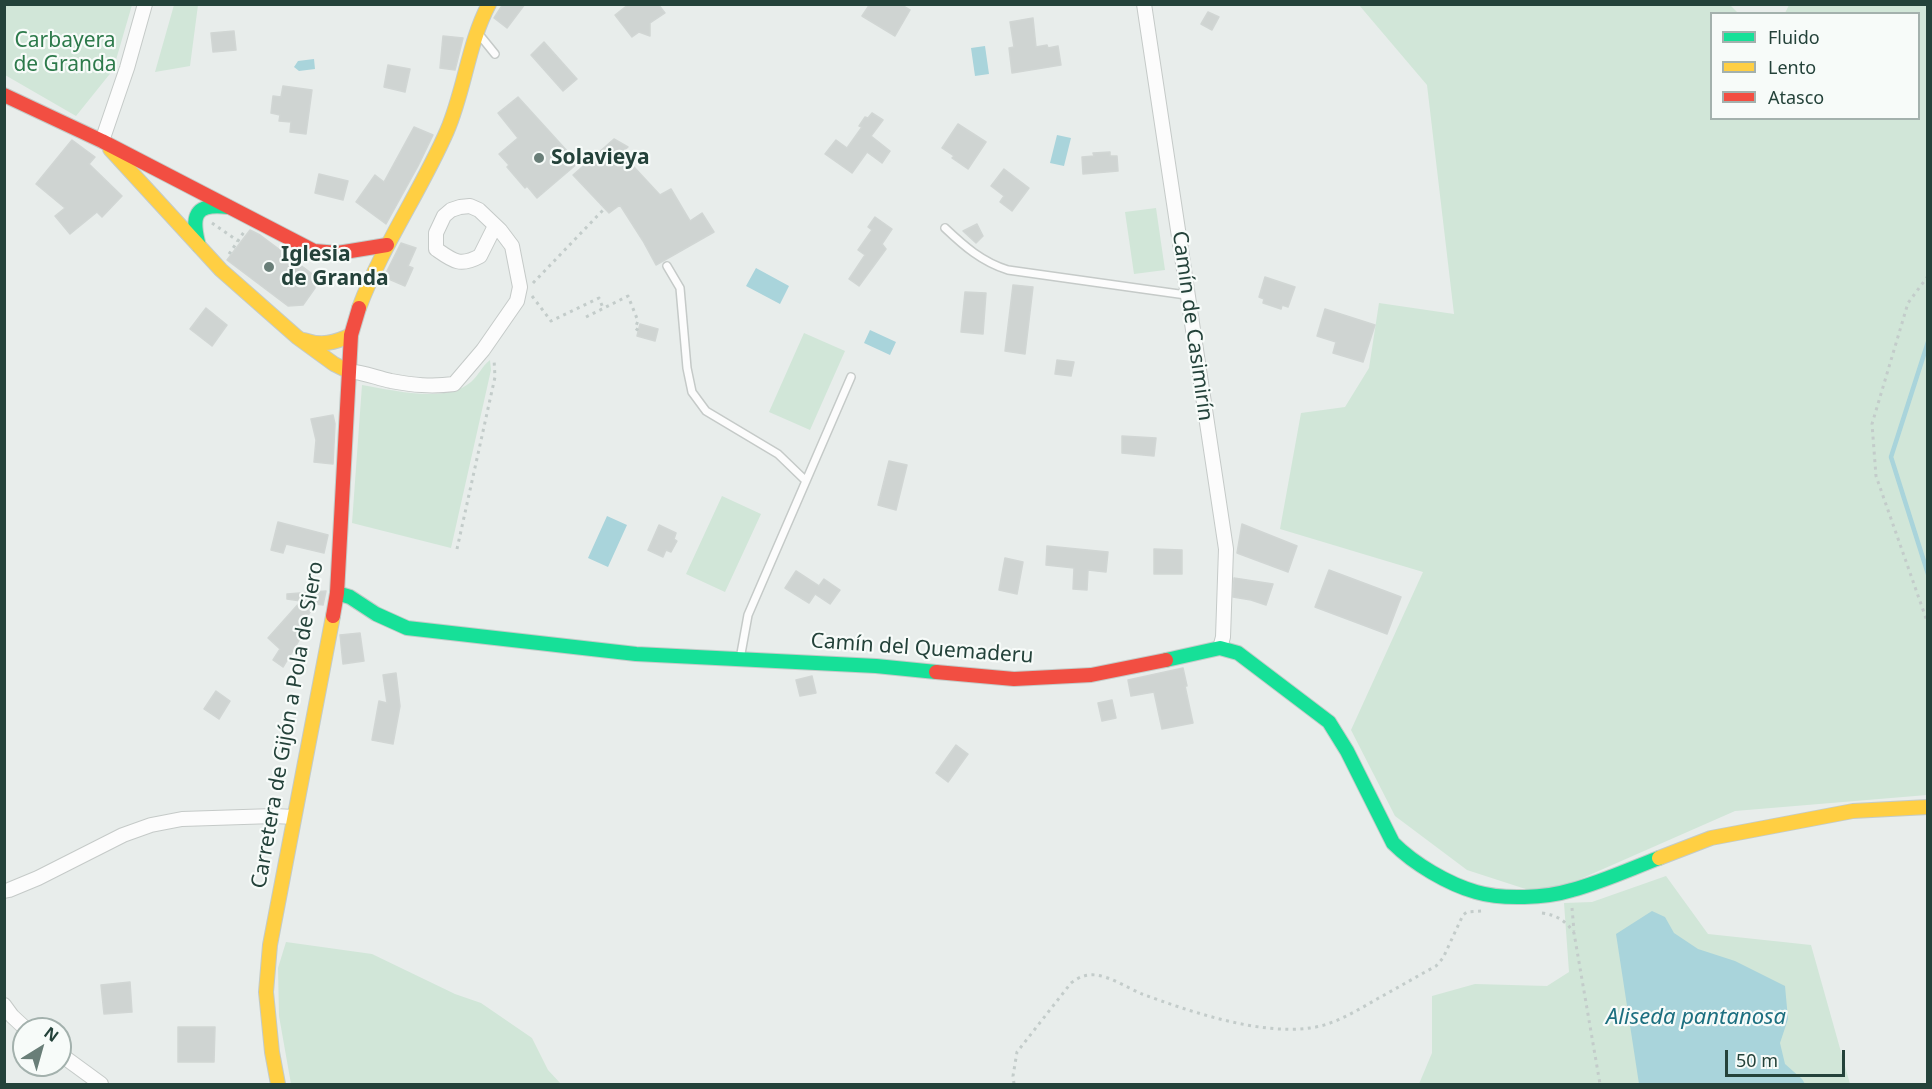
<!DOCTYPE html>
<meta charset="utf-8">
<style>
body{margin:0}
#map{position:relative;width:1932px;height:1089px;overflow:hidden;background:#e8edeb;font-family:"Noto Sans",sans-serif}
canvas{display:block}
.frame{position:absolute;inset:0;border:6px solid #24423a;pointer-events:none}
.legend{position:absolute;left:1710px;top:12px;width:210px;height:108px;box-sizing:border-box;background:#f7fbf9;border:2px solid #a3b1ad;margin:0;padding:8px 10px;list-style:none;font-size:18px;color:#24423a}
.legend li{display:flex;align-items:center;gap:12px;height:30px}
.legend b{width:30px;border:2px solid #a3b1ad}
.north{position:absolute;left:12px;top:1017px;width:60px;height:60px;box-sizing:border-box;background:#f7fbf9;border:2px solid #a3b1ad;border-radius:50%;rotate:37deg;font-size:16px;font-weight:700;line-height:24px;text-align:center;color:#24423a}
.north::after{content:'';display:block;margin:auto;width:21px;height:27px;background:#697e78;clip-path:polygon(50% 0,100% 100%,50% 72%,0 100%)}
.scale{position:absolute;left:1725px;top:1050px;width:120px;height:27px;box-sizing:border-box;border:3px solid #24423a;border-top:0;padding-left:8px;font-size:18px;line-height:21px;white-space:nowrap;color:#24423a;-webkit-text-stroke:4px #f7fbf9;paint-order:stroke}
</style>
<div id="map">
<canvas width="1932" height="1089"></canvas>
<div class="frame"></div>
<ul class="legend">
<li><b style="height:8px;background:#16e098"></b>Fluido</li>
<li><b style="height:8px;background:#ffcf43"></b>Lento</li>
<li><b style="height:8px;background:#f24e42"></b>Atasco</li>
</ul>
<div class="north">N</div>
<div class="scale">50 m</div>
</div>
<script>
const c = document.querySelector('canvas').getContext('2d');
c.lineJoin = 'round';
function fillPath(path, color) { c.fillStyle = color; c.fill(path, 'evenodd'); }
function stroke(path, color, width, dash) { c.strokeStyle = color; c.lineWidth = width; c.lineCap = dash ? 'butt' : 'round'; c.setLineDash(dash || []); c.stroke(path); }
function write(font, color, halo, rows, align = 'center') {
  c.font = font + ' "Noto Sans",sans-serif'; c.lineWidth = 4.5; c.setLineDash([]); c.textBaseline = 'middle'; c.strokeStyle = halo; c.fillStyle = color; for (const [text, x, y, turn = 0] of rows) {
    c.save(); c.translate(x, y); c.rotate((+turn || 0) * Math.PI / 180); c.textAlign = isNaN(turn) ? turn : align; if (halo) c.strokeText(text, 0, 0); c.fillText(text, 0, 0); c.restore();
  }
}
fillPath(new Path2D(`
 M5 4 132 5 113 70 76 116 5 75Z
 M1417 4 1437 6 1447 4 1730 5 1738 13 1712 14V118H1918V14L1785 13 1789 5H1927V795L1735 811 1544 895 1467 870 1395 816 1351 730 1423 572 1280 529 1301 413 1345 407 1369 368 1379 303 1454 314 1427 85 1359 5Z
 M174 5H198L190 66 155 72Z
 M1156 208 1165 270 1134 274 1125 212Z
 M804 333 845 351 810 430 769 412Z
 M490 360 491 370 451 548 352 523 362 385C393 390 445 404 471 382 479 375 482 366 490 360Z
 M722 496 761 514 725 592 686 574Z
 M1666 876 1708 934 1811 945 1850 1084H1419L1432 1053V996L1475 984 1547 986 1569 972 1564 903 1592 902Z
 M286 942 372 954 455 994 481 1003 532 1038 548 1070 561 1084H291L279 1016 278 968Z`), '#d1e6d8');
fillPath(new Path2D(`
 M985 46 989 74 975 76 971 48Z
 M314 59 315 69 299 71 294 67 298 61Z
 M1057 135 1071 138 1064 166 1050 163Z
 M756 268 789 286 780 304 746 286Z
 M870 330 896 342 890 355 864 343Z
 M607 516 627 525 608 567 588 558Z
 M1652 911 1665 917 1674 933 1698 949 1735 961 1785 986 1788 1019 1780 1043 1785 1064 1802 1079 1805 1084H1639L1616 934Z`), '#a9d4db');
stroke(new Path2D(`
 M1928 342 1891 457 1928 574`), '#a9d4db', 4.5);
const building = new Path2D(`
 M503 4H525L507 28 494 18Z
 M629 4H658L665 13 650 23V36L639 32 632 37 615 15Z
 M870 4H900L910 10 895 36 862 16Z
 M1208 12 1219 17 1212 30 1201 24Z
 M1033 18 1036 47 1047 45 1048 48 1058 46 1061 65 1012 73 1009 48 1014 47 1010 22Z
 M234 31 236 50 213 52 211 33Z
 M443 36 463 38 455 70 440 68Z
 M544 42 577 79 563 91 531 55Z
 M388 65 410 69 405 92 384 87Z
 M283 86 312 90 306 134 290 132 291 122 279 121 280 115 271 113 273 96 281 97Z
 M518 97 578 163 537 198 527 186 525 188 507 167 509 165 499 154 518 138 498 113Z
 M872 113 883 120 871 136 890 151 882 163 867 152 852 173 825 154 836 140 847 148 862 127 859 126 865 117 868 118Z
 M958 124 986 142 968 169 952 158 954 156 942 148Z
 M414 127 433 135 418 166 386 224 356 202 375 175 384 182Z
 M614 139 628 147 621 153 660 195 671 189 690 221 702 213 714 232 656 265 643 241 620 205 609 213 573 175Z
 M72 140 95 157 89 164 122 196 102 217 97 212 70 234 55 216 65 208 36 184Z
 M1110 152V156H1117L1118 171 1083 174 1082 157 1094 156 1093 153Z
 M1004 169 1029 188 1012 211 1000 202 1004 196 991 186Z
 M319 174 348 181 343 200 315 193Z
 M875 217 892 229 882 244 886 249 859 286 849 279 865 255 858 250 872 230 868 227Z
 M977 224 983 236 976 243 963 231Z
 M250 230 260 235 311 273 315 288 303 305 288 306 227 260Z
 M401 243 416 248 408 266 413 268 405 286 384 277Z
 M1265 277 1295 287 1288 307 1282 305 1281 309 1263 303 1264 299 1259 297Z
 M1013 285 1033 287 1025 354 1005 351Z
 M965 292 986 293 983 334 961 332Z
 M206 308 227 325 212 346 190 329Z
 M1325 309 1375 325 1363 362 1333 353 1336 342 1317 336Z
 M640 324 658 329 655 341 637 336Z
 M1057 360 1074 362 1071 376 1055 374Z
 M333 415 335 424 333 464 314 462 316 440 311 419Z
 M1122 436 1156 438 1154 456 1122 453Z
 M889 461 907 465 896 510 878 505Z
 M278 522 328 535 324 553 286 544 283 553 271 550Z
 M1242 524 1297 546 1288 572 1237 553Z
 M659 525 676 533 674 539 677 541 671 552 666 550 663 557 648 550Z
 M1047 546 1108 552 1106 572 1088 570 1087 590 1073 589 1074 568 1046 565Z
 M1154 549 1182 550V574H1154Z
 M1005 558 1023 562 1017 594 999 590Z
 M1329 570 1401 597 1387 634 1315 607Z
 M796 571 819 586 824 579 840 590 830 604 815 594 809 603 785 588Z
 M1234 578 1273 584 1266 605 1251 600 1233 597Z
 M326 591 323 605 316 604 298 629 304 632 283 667 273 660 280 649 268 638 301 601 287 599V594Z
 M360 633 364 661 343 664 340 635Z
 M1183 668 1187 686H1185L1193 723 1162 729 1154 692 1131 696 1128 680Z
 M396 673 400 706 393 744 372 740 379 701 387 703 383 675Z
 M812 676 816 693 800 696 796 680Z
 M216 691 230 701 219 719 204 709Z
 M1112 700 1116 718 1102 721 1098 703Z
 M956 745 968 754 948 782 936 773Z
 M130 982 132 1012 104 1014 101 985Z
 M178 1027H215L214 1062H178Z`);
fillPath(building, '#cfd4d2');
stroke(building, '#d1d6d4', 1.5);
const lane = new Path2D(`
 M478 33 495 54
 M945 228C964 246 982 262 1008 270L1186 295
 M667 266 680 288 687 368 692 392 706 411 778 454 806 481
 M740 659 748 615 851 377`);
const street = new Path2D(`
 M1144 4 1226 549 1223 637 1220 648
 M102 141 127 68 145 4
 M348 371C363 372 377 378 391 381 413 385 431 387 454 384L483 350 517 301 520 287 512 246 500 230 479 210 470 206 460 207 451 210 444 216 436 233V249C453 261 460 267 480 256L495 226
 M4 891 9 890 38 878 123 835 151 825 182 819 274 816 294 817
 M4 1005 12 1016 26 1029
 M60 1054 101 1084`);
const fast = new Path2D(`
 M199 246C191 216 194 203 228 207
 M337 593 350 597 376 614 407 628 636 654 876 666 936 672
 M1166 660 1220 648 1238 653 1329 722 1347 751 1393 843C1414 864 1448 884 1476 892 1503 900 1546 898 1572 890 1602 882 1630 869 1659 858`);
const slow = new Path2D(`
 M110 149 221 270 297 337 334 364 348 371
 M359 308C382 246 421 191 447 131 465 89 468 44 489 4
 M304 340C321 346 335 343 351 335
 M1659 858 1711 838 1853 811 1928 807
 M278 1084 272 1052 266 992 270 945 333 616`);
const jam = new Path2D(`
 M4 95 102 141 314 251 338 253 387 245
 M333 616 337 593 351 335 359 308
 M936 672 1014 679 1091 675 1166 660`);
stroke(lane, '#c5cac8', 10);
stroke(street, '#c5cac8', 16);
stroke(fast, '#c3cbc8', 16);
stroke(slow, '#c3cbc8', 16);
stroke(jam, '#c3cbc8', 16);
stroke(new Path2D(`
 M212 223 238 241
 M229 254 244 232
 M1928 276 1908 303 1872 424 1876 476 1928 624
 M533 283 605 208
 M532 296 551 321 599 298 603 308
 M586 317 628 296 638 321 635 328 639 331
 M457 549 495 377 494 359
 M1572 908 1574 931
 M1542 913C1557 915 1566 921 1574 933L1600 1084
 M1014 1084 1013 1076 1017 1052 1071 983C1079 977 1086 974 1096 975 1111 977 1128 988 1142 994 1191 1012 1259 1035 1310 1028 1334 1025 1356 1011 1377 999 1397 988 1416 977 1436 966L1443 958 1463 915 1467 912 1482 911`), '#c3ccca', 3, [3, 4.5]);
stroke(lane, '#fcfcfc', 7);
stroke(street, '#fcfcfc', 14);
stroke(fast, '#16e098', 14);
stroke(slow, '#ffcf43', 14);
stroke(jam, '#f24e42', 14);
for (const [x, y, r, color] of [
 [539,158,6,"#697e78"],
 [269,267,6,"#697e78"]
]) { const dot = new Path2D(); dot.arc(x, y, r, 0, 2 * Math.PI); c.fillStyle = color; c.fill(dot); stroke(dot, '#f7fbf9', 2); }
write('21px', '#2d7a4b', '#f7fbf9', [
 ["Carbayera",65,41],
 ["de Granda",65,65]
]);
write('bold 21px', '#24423a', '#f7fbf9', [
 ["Solavieya",551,158],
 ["Iglesia",281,255],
 ["de Granda",281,279]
], 'left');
write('21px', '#24423a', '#f7fbf9', [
 ["Camín de Casimirín",1192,326,82],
 ["Camín del Quemaderu",922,649,4],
 ["Carretera de Gijón a Pola de Siero",288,725,-80]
]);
write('italic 22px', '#1c6f80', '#f7fbf9', [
 ["Aliseda pantanosa",1696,1018]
]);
</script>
